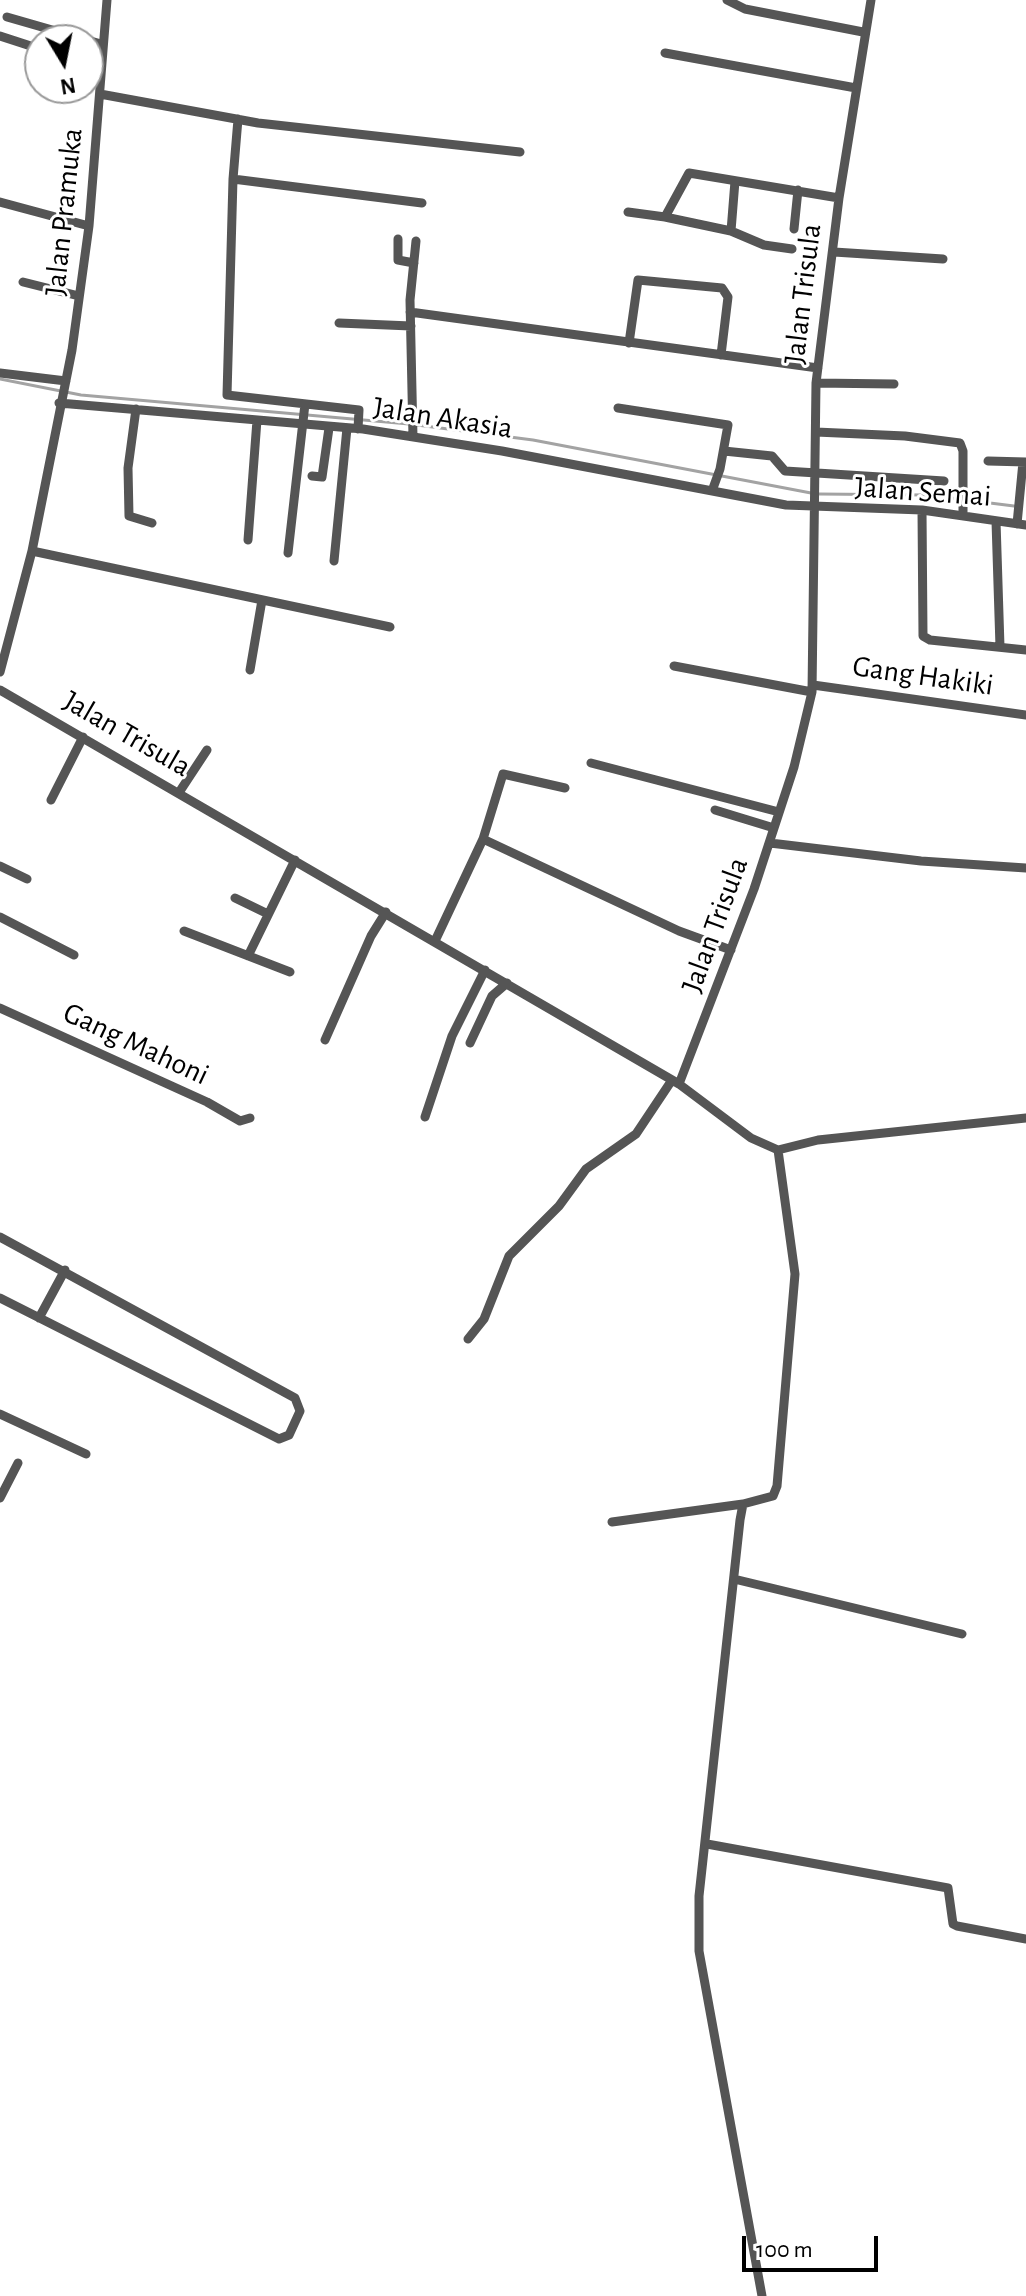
<!DOCTYPE html>
<style>
body{margin:0}
#map{position:relative;width:1026px;height:2296px;overflow:hidden;background:#fff;font-family:"Alegreya Sans",sans-serif}
canvas{display:block}
.north{position:absolute;left:24px;top:24px;width:80px;height:80px;box-sizing:border-box;background:#fff;border:2px solid #999;border-radius:50%;rotate:170deg;font-size:22px;font-weight:700;line-height:32px;text-align:center;color:#000}
.north::after{content:'';display:block;margin:auto;width:28px;height:36px;background:#000;clip-path:polygon(50% 0,100% 100%,50% 72%,0 100%)}
.scale{position:absolute;left:742px;top:2236px;width:136px;height:36px;box-sizing:border-box;border:4px solid #000;border-top:0;padding-left:10px;font-size:24px;line-height:28px;white-space:nowrap;color:#000;-webkit-text-stroke:6px #fff;paint-order:stroke}
</style>
<div id="map">
<canvas width="1026" height="2296"></canvas>
<div class="north">N</div>
<div class="scale">100 m</div>
</div>
<script>
const c = document.querySelector('canvas').getContext('2d');
c.lineJoin = 'round';
function stroke(path, color, width, dash) { c.strokeStyle = color; c.lineWidth = width; c.lineCap = dash ? 'butt' : 'round'; c.setLineDash(dash || []); c.stroke(path); }
function write(font, color, halo, rows, align = 'center') {
  c.font = font + ' "Alegreya Sans",sans-serif'; c.lineWidth = 6; c.setLineDash([]); c.textBaseline = 'middle'; c.strokeStyle = halo; c.fillStyle = color; for (const [text, x, y, turn = 0] of rows) {
    c.save(); c.translate(x, y); c.rotate((+turn || 0) * Math.PI / 180); c.textAlign = isNaN(turn) ? turn : align; if (halo) c.strokeText(text, 0, 0); c.fillText(text, 0, 0); c.restore();
  }
}
stroke(new Path2D(`
 M0 379 81 395 409 424
 M417 425 533 440 811 493
 M819 494 926 495 959 499
 M966 500 1014 506`), '#a3a3a3', 3);
stroke(new Path2D(`
 M727 0 745 9 863 32
 M7 17 101 44
 M0 36 40 49
 M665 53 856 88
 M88 63 100 67
 M100 94 258 123 520 152
 M238 119 233 179 227 395 359 410 358 429
 M233 179 422 203
 M735 181 731 231 764 245 792 249
 M0 202 89 226
 M628 212 665 217 689 173 839 198
 M665 217 731 231
 M794 229 798 190
 M398 239V260L414 263
 M834 252 943 259
 M23 282 79 296
 M410 312 818 368
 M339 323 411 326
 M629 343 638 280 722 288 728 297 721 355
 M0 373 66 381
 M816 383 894 384
 M59 403 363 429 502 451 786 505 922 510 1026 525
 M618 408 728 425 720 469 712 491
 M136 409 128 468 129 516 152 523
 M816 432 905 436 960 443 963 451V516
 M413 437 410 300 416 241
 M724 451 772 456 785 471 944 481
 M988 461 1026 462
 M312 476 322 477 329 428
 M922 510 923 636 930 640 1026 650
 M996 521 1000 647
 M1017 524 1023 462
 M248 540 257 420
 M32 551 390 627
 M288 553 305 404
 M334 561 347 428
 M674 666 812 692
 M250 670 262 600
 M0 672 32 551 72 350 89 226 107 0
 M813 685 1026 715
 M0 690 679 1084 751 1138 778 1150 818 1140 1026 1118
 M591 763 779 812
 M180 791 207 750
 M51 800 83 737
 M715 810 774 828
 M483 839 679 931 731 950
 M770 843 921 861 1026 868
 M0 866 27 879
 M235 898 268 914
 M0 917 74 955
 M184 931 290 972
 M435 941 483 839 503 774 565 788
 M248 956 295 860
 M0 1008 207 1102 240 1121 250 1118
 M325 1040 371 936 386 912
 M470 1043 492 996 507 983
 M679 1084 754 889 794 767 812 692 816 383 839 198 871 0
 M425 1117 452 1036 485 970
 M0 1237 295 1398 300 1411 289 1435 279 1439 0 1298
 M39 1318 65 1270
 M468 1339 484 1319 509 1256 559 1206 586 1169 636 1134 670 1083
 M0 1414 86 1454
 M0 1498 18 1463
 M612 1522 743 1504
 M734 1579 962 1634
 M707 1844 948 1888 953 1924 957 1926 1026 1939
 M762 2296 699 1951V1896L740 1520 743 1504 773 1496 777 1486 795 1274 778 1150`), '#555', 9);
write('30px', '#000', '#fff', [
 ["Jalan Pramuka",64,212,-84],
 ["Jalan Trisula",803,294,-83],
 ["Jalan Akasia",443,418,9],
 ["Jalan Semai",923,492,4],
 ["Gang Hakiki",923,676,8],
 ["Jalan Trisula",127,734,30],
 ["Jalan Trisula",715,925,-70],
 ["Gang Mahoni",136,1044,25]
]);
</script>
